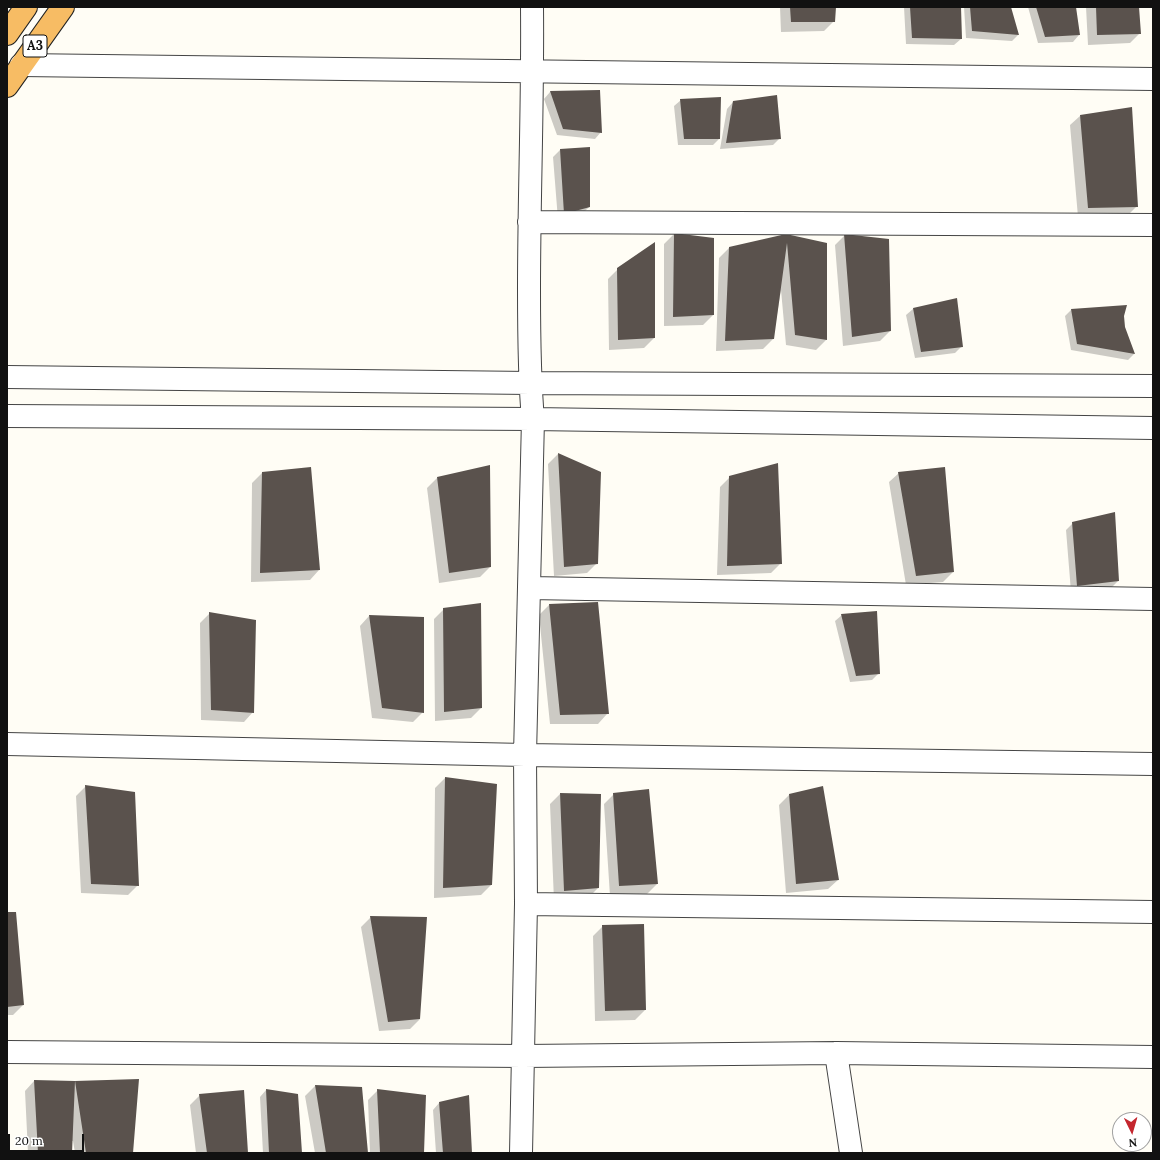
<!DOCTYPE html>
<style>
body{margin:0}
#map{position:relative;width:1160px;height:1160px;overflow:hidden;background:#fffdf5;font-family:Lora,serif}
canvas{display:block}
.frame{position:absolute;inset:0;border:8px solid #111;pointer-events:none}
.north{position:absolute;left:1112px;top:1112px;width:40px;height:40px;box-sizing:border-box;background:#fff;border:1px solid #a0a0a0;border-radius:50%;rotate:175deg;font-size:11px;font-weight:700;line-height:16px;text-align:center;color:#111}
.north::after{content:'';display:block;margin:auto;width:14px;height:18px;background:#c4262e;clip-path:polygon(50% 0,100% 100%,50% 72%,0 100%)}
.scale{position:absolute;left:8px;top:1134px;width:76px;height:18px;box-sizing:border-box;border:2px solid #111;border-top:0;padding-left:5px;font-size:12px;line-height:14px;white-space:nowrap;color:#111;-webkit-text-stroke:3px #fff;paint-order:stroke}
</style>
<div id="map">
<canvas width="1160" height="1160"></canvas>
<div class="frame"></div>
<div class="north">N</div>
<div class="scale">20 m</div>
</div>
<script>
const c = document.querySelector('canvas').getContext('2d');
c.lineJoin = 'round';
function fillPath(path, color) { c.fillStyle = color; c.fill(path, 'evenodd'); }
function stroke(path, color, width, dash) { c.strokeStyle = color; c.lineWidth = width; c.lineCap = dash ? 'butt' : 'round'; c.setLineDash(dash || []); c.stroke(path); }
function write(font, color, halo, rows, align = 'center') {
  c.font = font + ' Lora,serif'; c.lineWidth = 4; c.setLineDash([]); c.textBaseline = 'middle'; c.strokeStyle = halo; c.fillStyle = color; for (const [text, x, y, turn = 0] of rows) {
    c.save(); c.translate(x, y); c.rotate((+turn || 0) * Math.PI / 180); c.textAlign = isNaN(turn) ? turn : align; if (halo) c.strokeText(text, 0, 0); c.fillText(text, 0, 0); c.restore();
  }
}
fillPath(new Path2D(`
 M780 7H835L834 21 824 31 781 32Z
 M904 7H960L961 39 954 45 906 44Z
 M964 7H1010L1018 35 1012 41 966 38Z
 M1028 7H1075L1079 35 1073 42 1038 43Z
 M1086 7H1138L1140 33 1130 43 1088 45Z
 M599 91 601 132 595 139 557 135 544 99 550 92Z
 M681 100 719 139 713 145H678L674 106Z
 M733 102 780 138 773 145 720 149 727 109Z
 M1080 116 1137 206 1127 216 1078 217 1070 125Z
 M589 148V207L582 214 558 220 553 157 560 150Z
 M674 234 713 315 703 325 664 326V244Z
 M786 235 826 244V340L816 350 786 345 781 290 773 339 763 349 716 351 719 258 729 248Z
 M845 235 890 331 880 341 843 346 835 245Z
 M618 269 654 338 644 348 609 350 608 279Z
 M956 300 962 346 955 353 915 358 906 315 913 309Z
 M1071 310 1124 327 1134 354 1128 360 1071 350 1065 316Z
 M558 454 600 472 597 563 587 573 554 576 548 464Z
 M262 473 319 570 310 580 251 582 252 483Z
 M899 473 953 572 943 582 906 585 889 482Z
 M730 477 781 563 771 573 717 575 720 487Z
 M437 478 490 567 480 577 439 583 427 488Z
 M1073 523 1118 581 1111 588 1071 592 1066 530Z
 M549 605 607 714 598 724H550L539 615Z
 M444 609 481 708 471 718 435 721 434 619Z
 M210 613 253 712 244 722 201 720 200 623Z
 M842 615 879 673 872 680 850 682 835 621Z
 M369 616 423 712 413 722 372 718 360 626Z
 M445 778 491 885 481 895 434 898 435 788Z
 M86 786 138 885 128 895 81 893 76 796Z
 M560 794 598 888 588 898 554 901 550 804Z
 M614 794 657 884 647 894 610 896 604 804Z
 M789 795 838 880 828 889 786 893 779 805Z
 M7 913 23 1005 13 1015H7Z
 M371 917 420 1019 410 1029 379 1031 361 927Z
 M603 926 645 1010 635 1020 595 1021 593 936Z
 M34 1081 75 1082 132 1153H75L73 1141H72L71 1153H28L25 1091Z
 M315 1086 361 1088 367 1153H315L305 1096Z
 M266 1090 301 1153H263L260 1097Z
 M378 1090 423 1153H370L368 1100Z
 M200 1095 247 1153H196L190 1105Z
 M439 1103 471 1153H436L433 1110Z`), '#0003');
fillPath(new Path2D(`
 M790 7H836L835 22H791Z
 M910 7H961L962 39 912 38Z
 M970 7H1011L1019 35 972 31Z
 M1036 7H1076L1080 35 1045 37Z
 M1096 7H1139L1141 34 1097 35Z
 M600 90 602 133 563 129 550 91Z
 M777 95 781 139 726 143 733 101Z
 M721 97 720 139H684L680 99Z
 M1132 107 1138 207 1088 208 1080 115Z
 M590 147V207L564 214 560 149Z
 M674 233 714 238V315L673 317Z
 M786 234 827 243V340L795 335 787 243 774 339 725 341 729 247Z
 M844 234 889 239 891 331 852 337Z
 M655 242V338L618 340 617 268Z
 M957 298 963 347 921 352 913 308Z
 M1127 305 1124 316 1125 327 1135 354 1077 344 1071 309Z
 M558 453 601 472 598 564 564 567Z
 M778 463 782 564 727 566 729 476Z
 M490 465 491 567 449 573 437 477Z
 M311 467 320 570 260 573 262 472Z
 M945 467 954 572 916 576 898 472Z
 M1115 512 1119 581 1077 586 1072 522Z
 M598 602 609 714 560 715 549 604Z
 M481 603 482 708 444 712 443 608Z
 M877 611 880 674 856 676 841 614Z
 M209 612 256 620 254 713 211 710Z
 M369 615 424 617V713L382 708Z
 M445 777 497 784 492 885 443 888Z
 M85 785 135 792 139 886 91 884Z
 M823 786 839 880 796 884 789 794Z
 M649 789 658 884 619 886 613 793Z
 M560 793 601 794 599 888 564 891Z
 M7 912H16L24 1005 7 1007Z
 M370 916 427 917 420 1019 388 1022Z
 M644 924 646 1010 605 1011 602 925Z
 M139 1079 133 1153H86L75 1081Z
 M34 1080 75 1081 72 1153H38Z
 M315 1085 362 1087 368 1153H326Z
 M266 1089 298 1094 302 1153H269Z
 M377 1089 426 1095 424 1153H380Z
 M244 1090 248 1153H207L199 1094Z
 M469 1095 472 1153H443L439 1102Z`), '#5a524d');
const minor = new Path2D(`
 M21 65 1153 79
 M529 222 1153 225
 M7 377 530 383 1153 386
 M7 416 533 419 1153 428
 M530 588 1153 599
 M7 744 525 755 1153 764
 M526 904 1153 912
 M7 1052 523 1056 836 1053 1153 1057
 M836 1053 851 1153
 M521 1153 526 904 525 755 533 419C529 376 529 333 529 289 529 195 533 101 532 7`);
const trunk = new Path2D(`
 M7 34 26 7
 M7 86 63 7`);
stroke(minor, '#444', 24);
stroke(trunk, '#222', 24);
stroke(minor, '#fff', 22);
stroke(trunk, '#f7bc64', 22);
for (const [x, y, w] of [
 [35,46,24]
]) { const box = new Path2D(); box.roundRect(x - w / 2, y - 11, w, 22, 3); c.fillStyle = '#fff'; c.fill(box); stroke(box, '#111', 1); }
write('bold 13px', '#111', null, [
 ["A3",35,46]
]);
</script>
